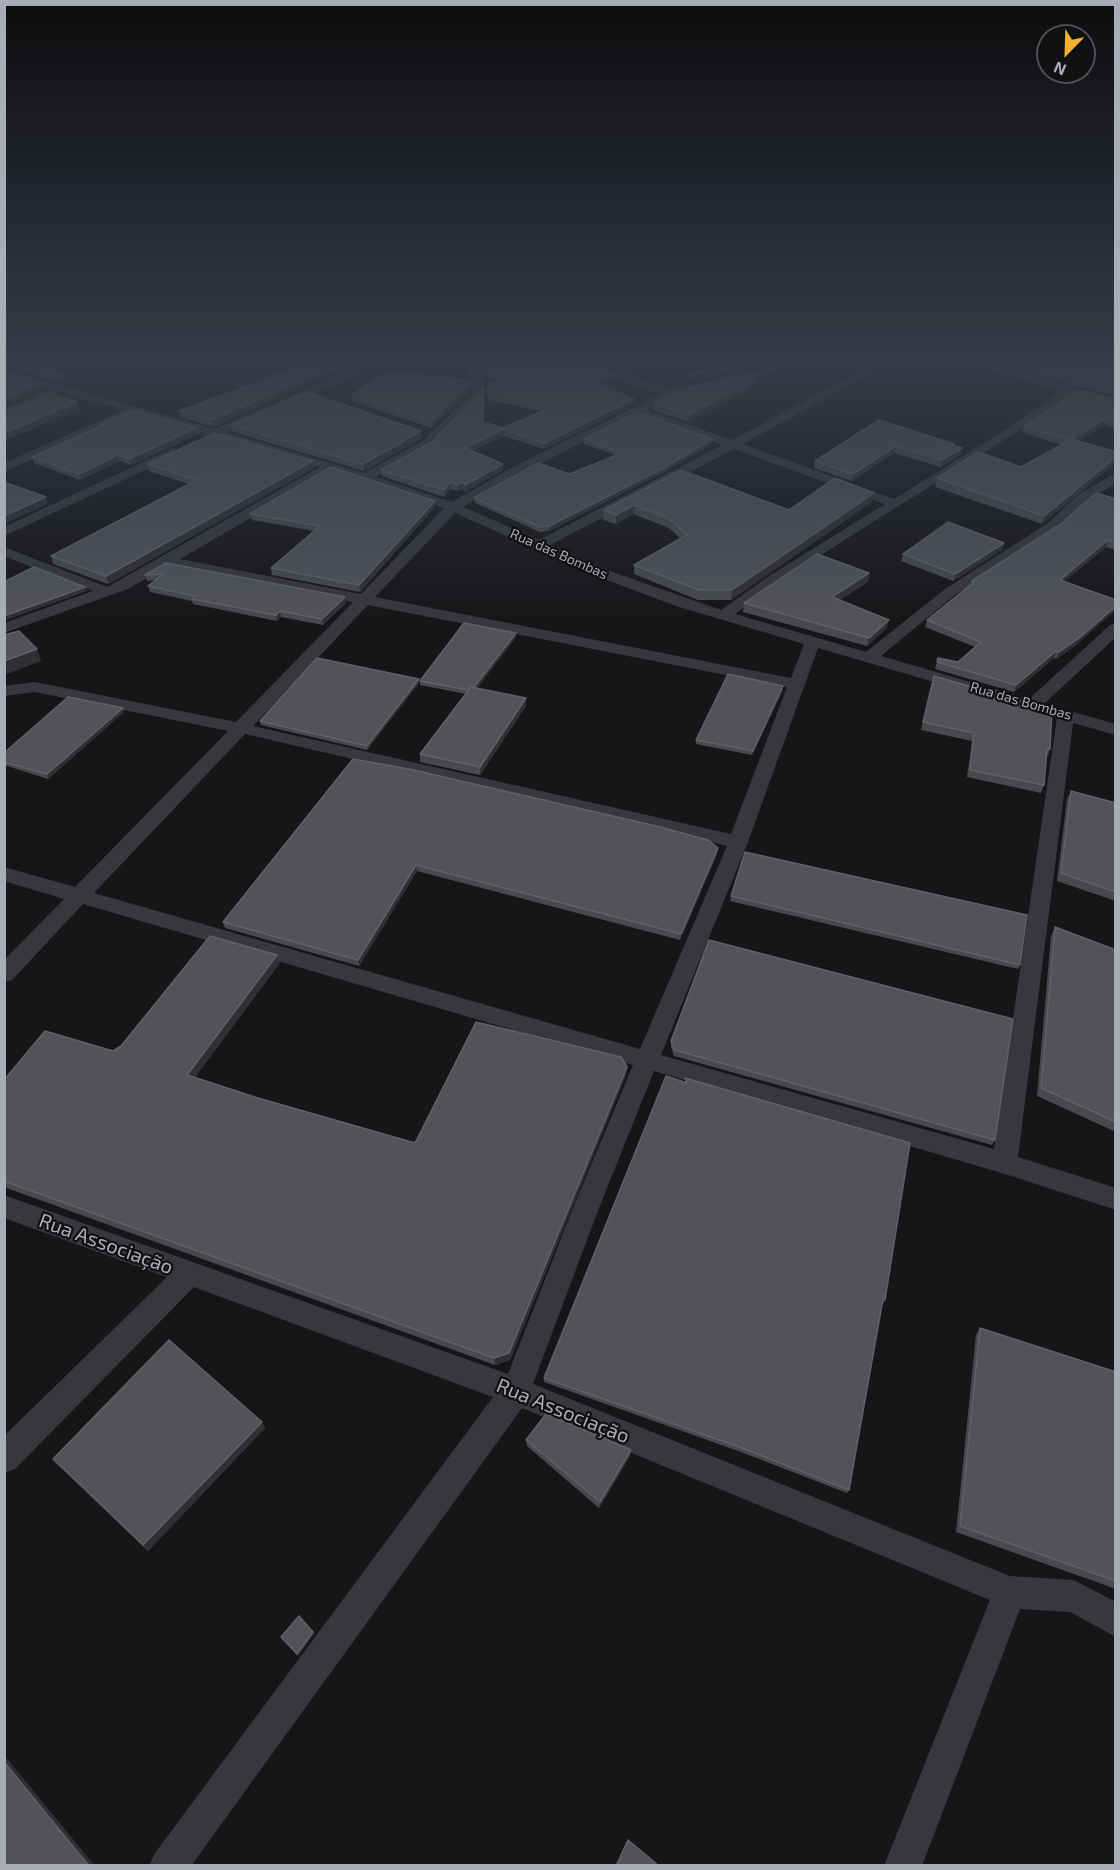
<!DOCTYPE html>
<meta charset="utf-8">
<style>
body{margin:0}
#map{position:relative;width:1120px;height:1870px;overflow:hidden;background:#161618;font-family:"Exo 2",sans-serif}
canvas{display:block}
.frame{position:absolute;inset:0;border:6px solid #a8adb8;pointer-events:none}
.north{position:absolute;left:1036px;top:24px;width:60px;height:60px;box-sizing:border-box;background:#111113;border:2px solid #4d4f55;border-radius:50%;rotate:203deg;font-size:16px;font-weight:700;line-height:24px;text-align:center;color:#a8adb8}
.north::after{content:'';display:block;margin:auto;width:21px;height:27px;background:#f2b134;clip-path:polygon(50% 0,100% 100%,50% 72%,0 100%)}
</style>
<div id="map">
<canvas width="1120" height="1870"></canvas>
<div class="frame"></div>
<div class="north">N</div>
</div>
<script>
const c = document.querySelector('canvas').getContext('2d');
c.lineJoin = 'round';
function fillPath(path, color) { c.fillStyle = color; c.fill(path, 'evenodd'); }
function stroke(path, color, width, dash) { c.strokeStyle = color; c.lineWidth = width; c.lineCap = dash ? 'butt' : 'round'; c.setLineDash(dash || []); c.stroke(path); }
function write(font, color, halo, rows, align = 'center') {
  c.font = font + ' "Exo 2",sans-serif'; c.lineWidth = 4.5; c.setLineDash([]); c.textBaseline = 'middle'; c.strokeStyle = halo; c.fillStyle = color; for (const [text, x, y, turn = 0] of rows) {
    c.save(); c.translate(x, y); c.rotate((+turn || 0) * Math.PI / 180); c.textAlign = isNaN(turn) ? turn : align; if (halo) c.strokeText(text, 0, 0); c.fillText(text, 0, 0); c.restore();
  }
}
fillPath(new Path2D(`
 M370 359H383L339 383 226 432 364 473 423 441 470 395 473 391 468 366 462 359H473L478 365 485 391 478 399 431 447 376 477 452 502 509 469 661 394 556 359H572L671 389 702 383V387L675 395 647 410 732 440 884 359H897L743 444 894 499 1005 430 1062 391 950 359H968L1116 398V405L1073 394C962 471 844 535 735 614L866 652 945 589 1048 523 1079 494 1116 473V483L1089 500 1058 529 955 595 881 656 1029 699 1110 625 1116 623V637L1044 704 1116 724V735L1073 723 1018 1157 1116 1188V1210L1005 1174 654 1071 599 1208 533 1384 1010 1576 1074 1580 1116 1602V1637L1070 1612 1020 1609 922 1866H884L990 1600 522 1408 191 1866H149L155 1853 493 1397 194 1287 15 1469 4 1473V1436L167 1277 4 1218V1195L508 1374 573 1208 633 1065 83 904 12 980 4 982V960L64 899 4 881V867L75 887 228 731 35 692 4 696V686L35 682 236 722 353 602 169 565 128 589 4 633V623L93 591 4 556V547L107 587 320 467 208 437 135 413 4 472V463L123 410 61 392 4 416V408L50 389 4 376V369L214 429 331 379ZM637 414 722 445 539 540 463 507 519 475ZM734 449 885 504 769 576 721 610 604 569 550 545ZM332 471 444 508 361 594 180 559ZM455 513 594 575 676 606 804 644 791 678 375 597ZM368 605 787 687 731 834 253 726ZM818 648 1057 718 994 1149 661 1055 748 842ZM245 734 727 846 640 1049 94 893Z
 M809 359H830L728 382 722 379Z
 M173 448 179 452 177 455 4 536V527Z`), '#37383d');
fillPath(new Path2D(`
 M4 359 64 378 66 384 5 367Z
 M101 359H143L116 368Z
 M320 359 214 427 180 417 179 411Z
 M476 359H518L613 374V380L602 386 633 405 544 449 504 436 472 451 503 464V470L465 492 463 489 457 491 451 489 444 497 382 476 381 470 432 442 484 395 483 422 503 428 542 411 488 400 487 394 499 384 481 368Z
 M973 359H1116V396Z
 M609 361 634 369 626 373 609 368Z
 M4 373 43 389 15 401 4 398Z
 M760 375 759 382 754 383 753 389 688 422 653 410V403Z
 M471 390 432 428 352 401V395Z
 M1116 400V428L1104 425 1078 441 1042 524 935 487 937 478 1021 467 1061 445 1022 432 1024 426Z
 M879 420 954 444V445L962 448 960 455 941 467 894 453 852 481 814 468 815 461Z
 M100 424 196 428 198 434 131 465 120 461 80 480 34 463 32 457 101 426Z
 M231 425 422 438 364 471 233 432Z
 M584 439H713L712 444 663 473 549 531 540 532 475 503 474 498 569 474 616 455 584 444Z
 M313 461 314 468 108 584 53 564 51 556 189 484 149 471 147 464Z
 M681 470 789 510 874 493 872 502 731 600H698L634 574V565L680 538 669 528 633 514 616 524 603 520 604 510Z
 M1116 499V550L1106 547 1064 581 1076 645 1056 659 1054 658 1014 692 935 669 938 658 958 662 975 647 925 627 927 620 971 585 972 581Z
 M435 501V507L360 592 272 575 271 568 314 531 252 520 250 514Z
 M1004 543 1002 550 953 581 901 561 903 554Z
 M166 563 345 597 346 603 323 625 281 617 277 621 193 604 192 601 150 592 148 586 156 580 147 581 145 575Z
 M869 573 868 582 839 600 887 628 867 646 743 612 744 603Z
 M516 633V637L477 688 526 698V706L480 775 420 762V754L466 694 420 685V681Z
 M934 676 1050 749 1047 757 1044 785 1041 793 967 777 972 741 921 730Z
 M419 683 367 750 261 725 260 721Z
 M783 690 752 755 696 744V740Z
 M123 708 124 712 48 779 4 765V753Z
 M353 759 717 854 680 940 417 871 359 966 225 928 223 922Z
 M1071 791 1116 803V901L1057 881 1067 799Z
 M731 896 1020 965 1018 969 730 901Z
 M1055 927 1116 950V1132L1037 1096 1051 936Z
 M277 955 279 964 195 1077 258 1098 415 1143 627 1067 626 1075 510 1360 495 1365 4 1187V1080L113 1051Z
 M671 1041 995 1140 992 1145 674 1056 671 1047Z
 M685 1078 885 1300 883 1304H882L849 1490 847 1493 741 1452 544 1382V1378L685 1082Z
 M980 1328 1116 1372V1589L956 1532 976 1335Z
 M262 1422 265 1428 148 1551 53 1459Z
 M526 1440 631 1450 630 1456 599 1508 527 1446Z`), '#47494d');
fillPath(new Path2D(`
 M123 359H143L116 368 114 362Z
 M351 359H364L214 427 212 420Z
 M635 362 634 369 626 373V367Z
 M739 366V372L688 381V375Z
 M613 374V380L596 389V383Z
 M760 375 759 382 754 383 753 389 688 422V415L748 379Z
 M41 383 43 389 15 401 13 395Z
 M470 384 471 390 432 428V422Z
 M634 399 633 405 544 449V443Z
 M78 402 80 409 4 441V433Z
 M1106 418 1104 425 1068 447 1070 440Z
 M196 428 198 434 131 465 129 459Z
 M504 429V436L465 454V448Z
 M421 431 422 438 364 471 363 464Z
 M713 439 712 444 663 473 549 531V526Z
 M896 446 894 453 852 481 853 474Z
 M962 448 960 455 941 467 942 460Z
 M118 455 120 461 80 480 79 474Z
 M1116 457V463L1042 524 1044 516Z
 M313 461 314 468 108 584 106 576Z
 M503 464V470L465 492V485Z
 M451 482V489L444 497V490Z
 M463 482V489L457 491V485Z
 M874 493 872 502 731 600 732 590Z
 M46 497 48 504 4 524V516Z
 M435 501V507L360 592 359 585Z
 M634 505 633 514 616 524V515Z
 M1108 540 1106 547 1058 587 1060 580Z
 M1004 543 1002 550 953 581 955 574Z
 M869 573 868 582 831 606 832 597Z
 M85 587 87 591 6 620 4 616Z
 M345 597 346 603 323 625 322 619Z
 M1116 606V610L1076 645 1056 659 1059 652Z
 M280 611 281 617 277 621 276 615Z
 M889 620 887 628 867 646 869 638Z
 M516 633V637L472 695V691Z
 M37 649 41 661 4 675V661Z
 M1056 651 1054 658 1014 692 1016 685Z
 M419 679V683L367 750V746Z
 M783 686V690L752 755 753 751Z
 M526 698V706L480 775V767Z
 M123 708 124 712 48 779 47 774Z
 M718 848 717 854 680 940 681 934Z
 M416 865 417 871 359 966 358 960Z
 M277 955 279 964 191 1083 187 1075Z
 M627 1067 626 1075 510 1360 495 1365 494 1358Z
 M262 1422 265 1428 148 1551 143 1545Z
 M631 1450 630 1456 599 1508 600 1502Z
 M313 1632 314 1634 298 1656 297 1654Z
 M4 1755 95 1866H89L4 1762Z`), '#2f3033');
const building = new Path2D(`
 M4 359H41L64 378 4 361Z
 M109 359H123L114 362Z
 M320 359H351L212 420 179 411Z
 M479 359H569L613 374 596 383 634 399 544 443 504 429 465 448 503 464 465 485 463 482 457 485 451 482 444 490 381 470 432 442 484 389 483 422 503 428 552 407 487 394 489 383 506 385 481 362Z
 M615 359H633L635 362 626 367 609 361Z
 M998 359H1116V389Z
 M727 360 739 366 688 375Z
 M388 372 470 380V384L432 422 352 395Z
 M753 372 760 375 748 379 754 382 688 415 653 403 676 391 709 382Z
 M4 373 41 383 13 395 4 392Z
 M1079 391 1116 400V421L1106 418 1070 440 1024 426Z
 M307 392 421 431 363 464 231 425Z
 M51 393 78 402 4 433V413Z
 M134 410 196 428 129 459 118 455 79 474 32 457 103 425 100 424Z
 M637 412 713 439 664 468 549 526 540 527 474 498 538 463 569 474 622 453 584 439Z
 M879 420 954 444 952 445 962 448 942 460 896 446 853 474 815 461Z
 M215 433 313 461 106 576 51 556 197 480 147 464Z
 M1072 439 1116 452V457L1044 516 937 478 978 452 1021 467Z
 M331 467 435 501 359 585 271 568 320 526 250 514Z
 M681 470 789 510 835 478 874 493 732 590H699L634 565 687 535 669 519 634 505 616 515 604 510Z
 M4 482 46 497 4 516Z
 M1096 493 1116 499V543L1108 540 1060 580 1116 600V606L1079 638 1059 652 1056 651 1016 685 937 662 938 658 958 662 981 642 927 620 974 582 972 581 1061 524Z
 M948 522 1004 543 955 574 903 554Z
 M817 554 869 573 832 597 889 620 869 638 744 603Z
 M166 563 345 597 322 619 280 611 276 615 192 599 195 596 148 586 163 574 145 575Z
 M34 567 85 587 4 616V582Z
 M464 623 516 633 474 687H471L469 690 420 681Z
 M19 631 37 649 4 661V635Z
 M317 658 419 679 367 746 260 721Z
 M728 674 783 686 753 751 696 740Z
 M934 676 1052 710 1050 749H1047L1044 785 970 770 974 733 923 722Z
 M471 687 526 698 480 767 420 754Z
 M68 697 123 708 47 774 4 762V753Z
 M353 759 409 769 656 826 708 840 718 848 681 934 416 865 358 960 223 922Z
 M1071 791 1116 803V892L1061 873Z
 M745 852 1027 915 1020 965 731 896Z
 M1055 927 1116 950V1122L1041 1088Z
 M210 936 277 955 187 1075 258 1098 415 1143 476 1022 621 1057 627 1067 509 1353 494 1358 4 1181V1080L45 1031 113 1051 121 1046Z
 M709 940 1013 1019 995 1140 675 1050 671 1041Z
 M666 1076 687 1083 685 1078 910 1143 885 1300 883 1299 849 1490 742 1448 544 1378Z
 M980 1328 1116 1372V1581L960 1526Z
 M169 1340 262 1422 143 1545 53 1459Z
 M546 1414 631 1450 600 1502 526 1440Z
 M299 1616 313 1632 297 1654 281 1637Z
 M4 1762 89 1866H4Z
 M628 1840 659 1866H616Z`);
fillPath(building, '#525359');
stroke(building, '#5f6168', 1.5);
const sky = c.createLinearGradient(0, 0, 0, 621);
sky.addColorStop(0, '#0c0c0d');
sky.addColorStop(0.58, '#363c48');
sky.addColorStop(1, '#363c4800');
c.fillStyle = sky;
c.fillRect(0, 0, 1120, 621);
write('14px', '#a8adb8', '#111113', [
 ["Rua das Bombas",559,554,24],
 ["Rua das Bombas",1021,701,16]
]);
write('20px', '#a8adb8', '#111113', [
 ["Rua Associação",106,1244,20],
 ["Rua Associação",563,1411,22]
]);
</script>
